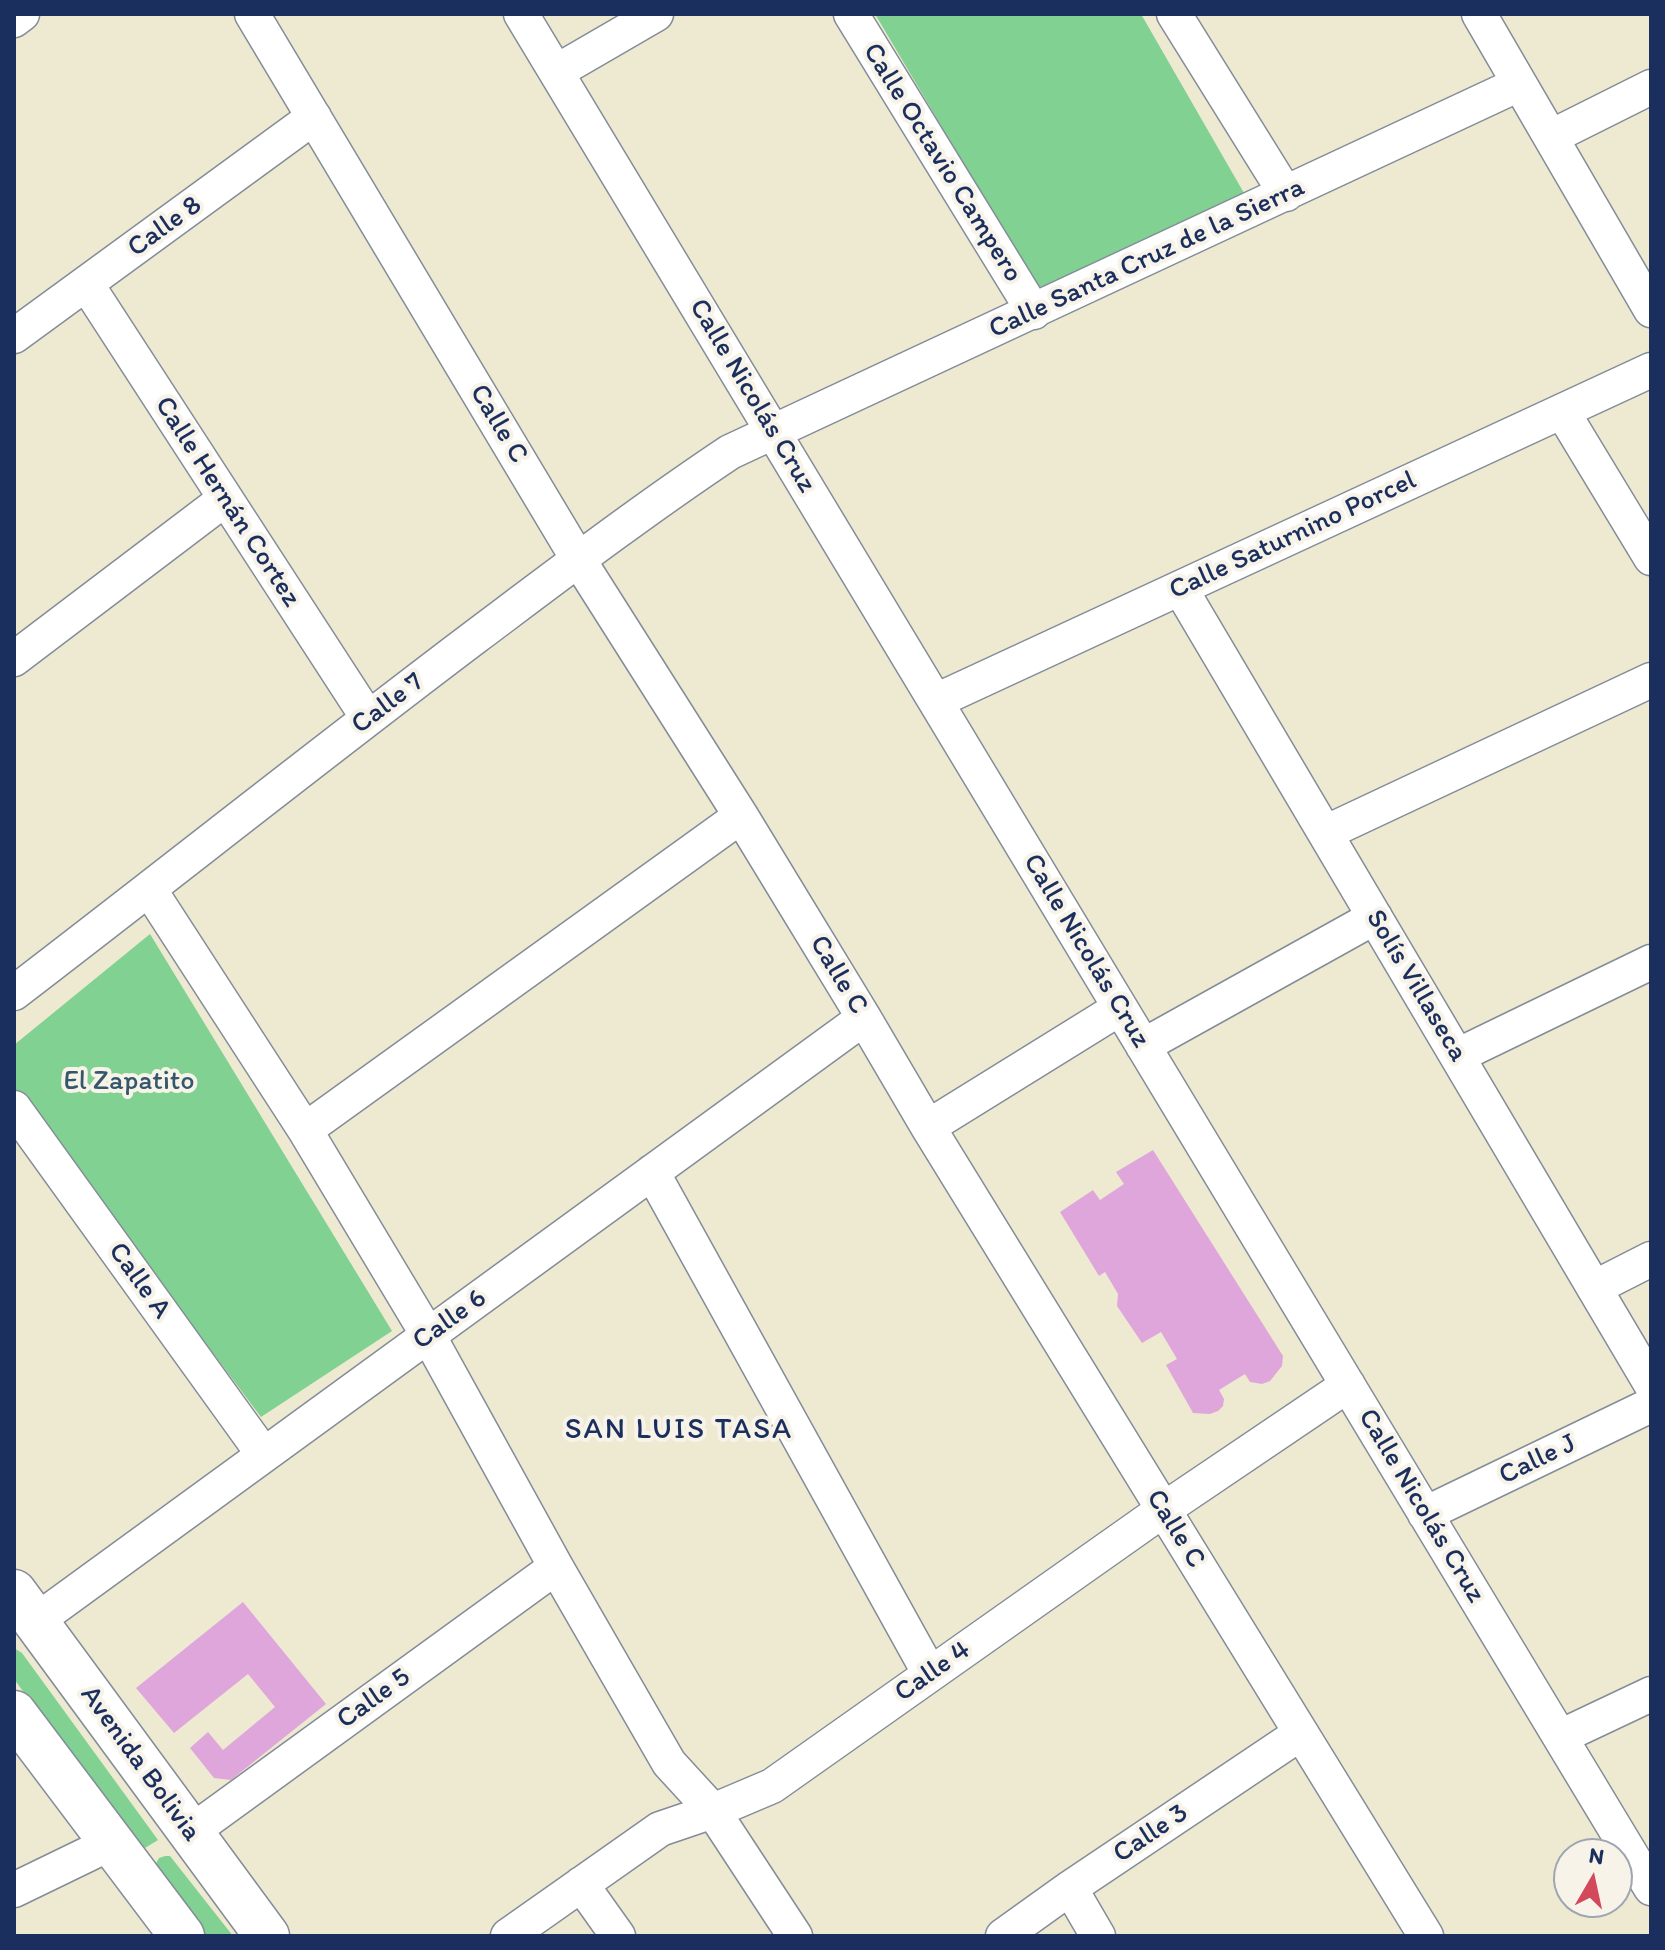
<!DOCTYPE html>
<meta charset="utf-8">
<style>
body{margin:0}
#map{position:relative;width:1665px;height:1950px;overflow:hidden;background:#eee9d1;font-family:Itim,sans-serif}
canvas{display:block}
.frame{position:absolute;inset:0;border:16px solid #1b2f5e;pointer-events:none}
.north{position:absolute;left:1553px;top:1838px;width:80px;height:80px;box-sizing:border-box;background:#f7f3e8;border:2px solid #9fa5b1;border-radius:50%;rotate:9deg;font-size:22px;font-weight:700;line-height:32px;text-align:center;color:#1b2f5e}
.north::after{content:'';display:block;margin:auto;width:28px;height:36px;background:#d1495b;clip-path:polygon(50% 0,100% 100%,50% 72%,0 100%)}
</style>
<div id="map">
<canvas width="1665" height="1950"></canvas>
<div class="frame"></div>
<div class="north">N</div>
</div>
<script>
const c = document.querySelector('canvas').getContext('2d');
c.lineJoin = 'round';
function fillPath(path, color) { c.fillStyle = color; c.fill(path, 'evenodd'); }
function stroke(path, color, width, dash) { c.strokeStyle = color; c.lineWidth = width; c.lineCap = dash ? 'butt' : 'round'; c.setLineDash(dash || []); c.stroke(path); }
function write(font, color, halo, rows, align = 'center') {
  c.font = font + ' Itim,sans-serif'; c.lineWidth = 8; c.setLineDash([]); c.textBaseline = 'middle'; c.strokeStyle = halo; c.fillStyle = color; for (const [text, x, y, turn = 0] of rows) {
    c.save(); c.translate(x, y); c.rotate((+turn || 0) * Math.PI / 180); c.textAlign = isNaN(turn) ? turn : align; if (halo) c.strokeText(text, 0, 0); c.fillText(text, 0, 0); c.restore();
  }
}
fillPath(new Path2D(`
 M875 14H1141L1248 200 1043 298Z
 M150 934 392 1331 261 1417 14 1088V1045Z
 M14 1648 22 1653 158 1840 140 1851 14 1679Z
 M165 1856H170L233 1936H206L154 1867 159 1858Z`), '#80d192');
fillPath(new Path2D(`
 M1153 1150 1283 1356 1282 1366 1270 1381 1262 1384 1250 1382 1245 1374 1219 1390 1224 1399 1223 1406 1218 1411 1210 1414 1193 1413 1166 1365 1177 1359 1161 1332 1142 1343 1117 1306 1118 1294 1105 1272 1099 1276 1060 1212 1093 1190 1100 1200 1124 1184 1116 1172Z
 M243 1602 326 1704 231 1780 214 1778 190 1748 208 1732 223 1750 275 1707 248 1674 174 1733 136 1688Z`), '#dfa6db');
const minor = new Path2D(`
 M252 14 578 559 741 816 864 1018 928 1127 1426 1936
 M521 14 1651 1888
 M851 14 1034 312
 M1174 14 1286 194
 M1479 14 1651 310
 M14 20 22 14
 M556 72 656 14
 M1551 137 1651 87
 M87 285 368 718
 M14 336 314 117
 M1562 411 1651 558
 M1180 588 1651 1384
 M14 659 225 499
 M936 701 1651 370
 M1325 833 1651 680
 M149 889 305 1130 428 1335 556 1567 669 1763 713 1811 795 1936
 M14 993C168 875 320 754 475 637 559 574 643 510 730 452L1519 84
 M1143 1046 1375 917
 M1457 1056 1651 962
 M14 1108 264 1455
 M928 1127 1120 1008
 M305 1130 741 816
 M652 1172 930 1674
 M1594 1288 1651 1259
 M1425 1514 1651 1405
 M36 1621 864 1018
 M1560 1737 1651 1694
 M191 1832 556 1567
 M581 1884 618 1936
 M1070 1888 1098 1936
 M14 1890 113 1842
 M508 1936 660 1829 713 1811 772 1786 1163 1510 1348 1385
 M1003 1936 1070 1888 1301 1733`);
const major = new Path2D(`
 M14 1592 267 1936
 M14 1713 182 1936`);
stroke(minor, '#848c98', 37);
stroke(major, '#848c98', 47);
stroke(minor, '#fff', 34);
stroke(major, '#fff', 44);
write('28px', '#1b2f5e', '#f7f3e8', [
 ["Calle Octavio Campero",942,163,58],
 ["Calle 8",165,227,-36],
 ["Calle Santa Cruz de la Sierra",1147,259,-25],
 ["Calle Nicolás Cruz",752,396,59],
 ["Calle C",498,424,59],
 ["Calle Hernán Cortez",227,502,57],
 ["Calle Saturnino Porcel",1293,536,-25],
 ["Calle 7",388,704,-37],
 ["Calle Nicolás Cruz",1086,951,59],
 ["Calle C",838,975,59],
 ["Solís Villaseca",1416,986,59],
 ["Calle A",139,1281,54],
 ["Calle 6",450,1320,-36],
 ["Calle J",1538,1460,-26],
 ["Calle Nicolás Cruz",1421,1506,59],
 ["Calle C",1175,1529,58],
 ["Calle 4",933,1672,-35],
 ["Calle 5",374,1699,-36],
 ["Avenida Bolivia",140,1764,54],
 ["Calle 3",1151,1834,-34]
]);
write('28px', '#34586b', '#f7f3e8', [
 ["El Zapatito",129,1082]
]);
c.letterSpacing = '2px';
write('30px', '#1b2f5e', '#f7f3e8', [
 ["SAN LUIS TASA",679,1430]
]);
c.letterSpacing = '0px';
</script>
